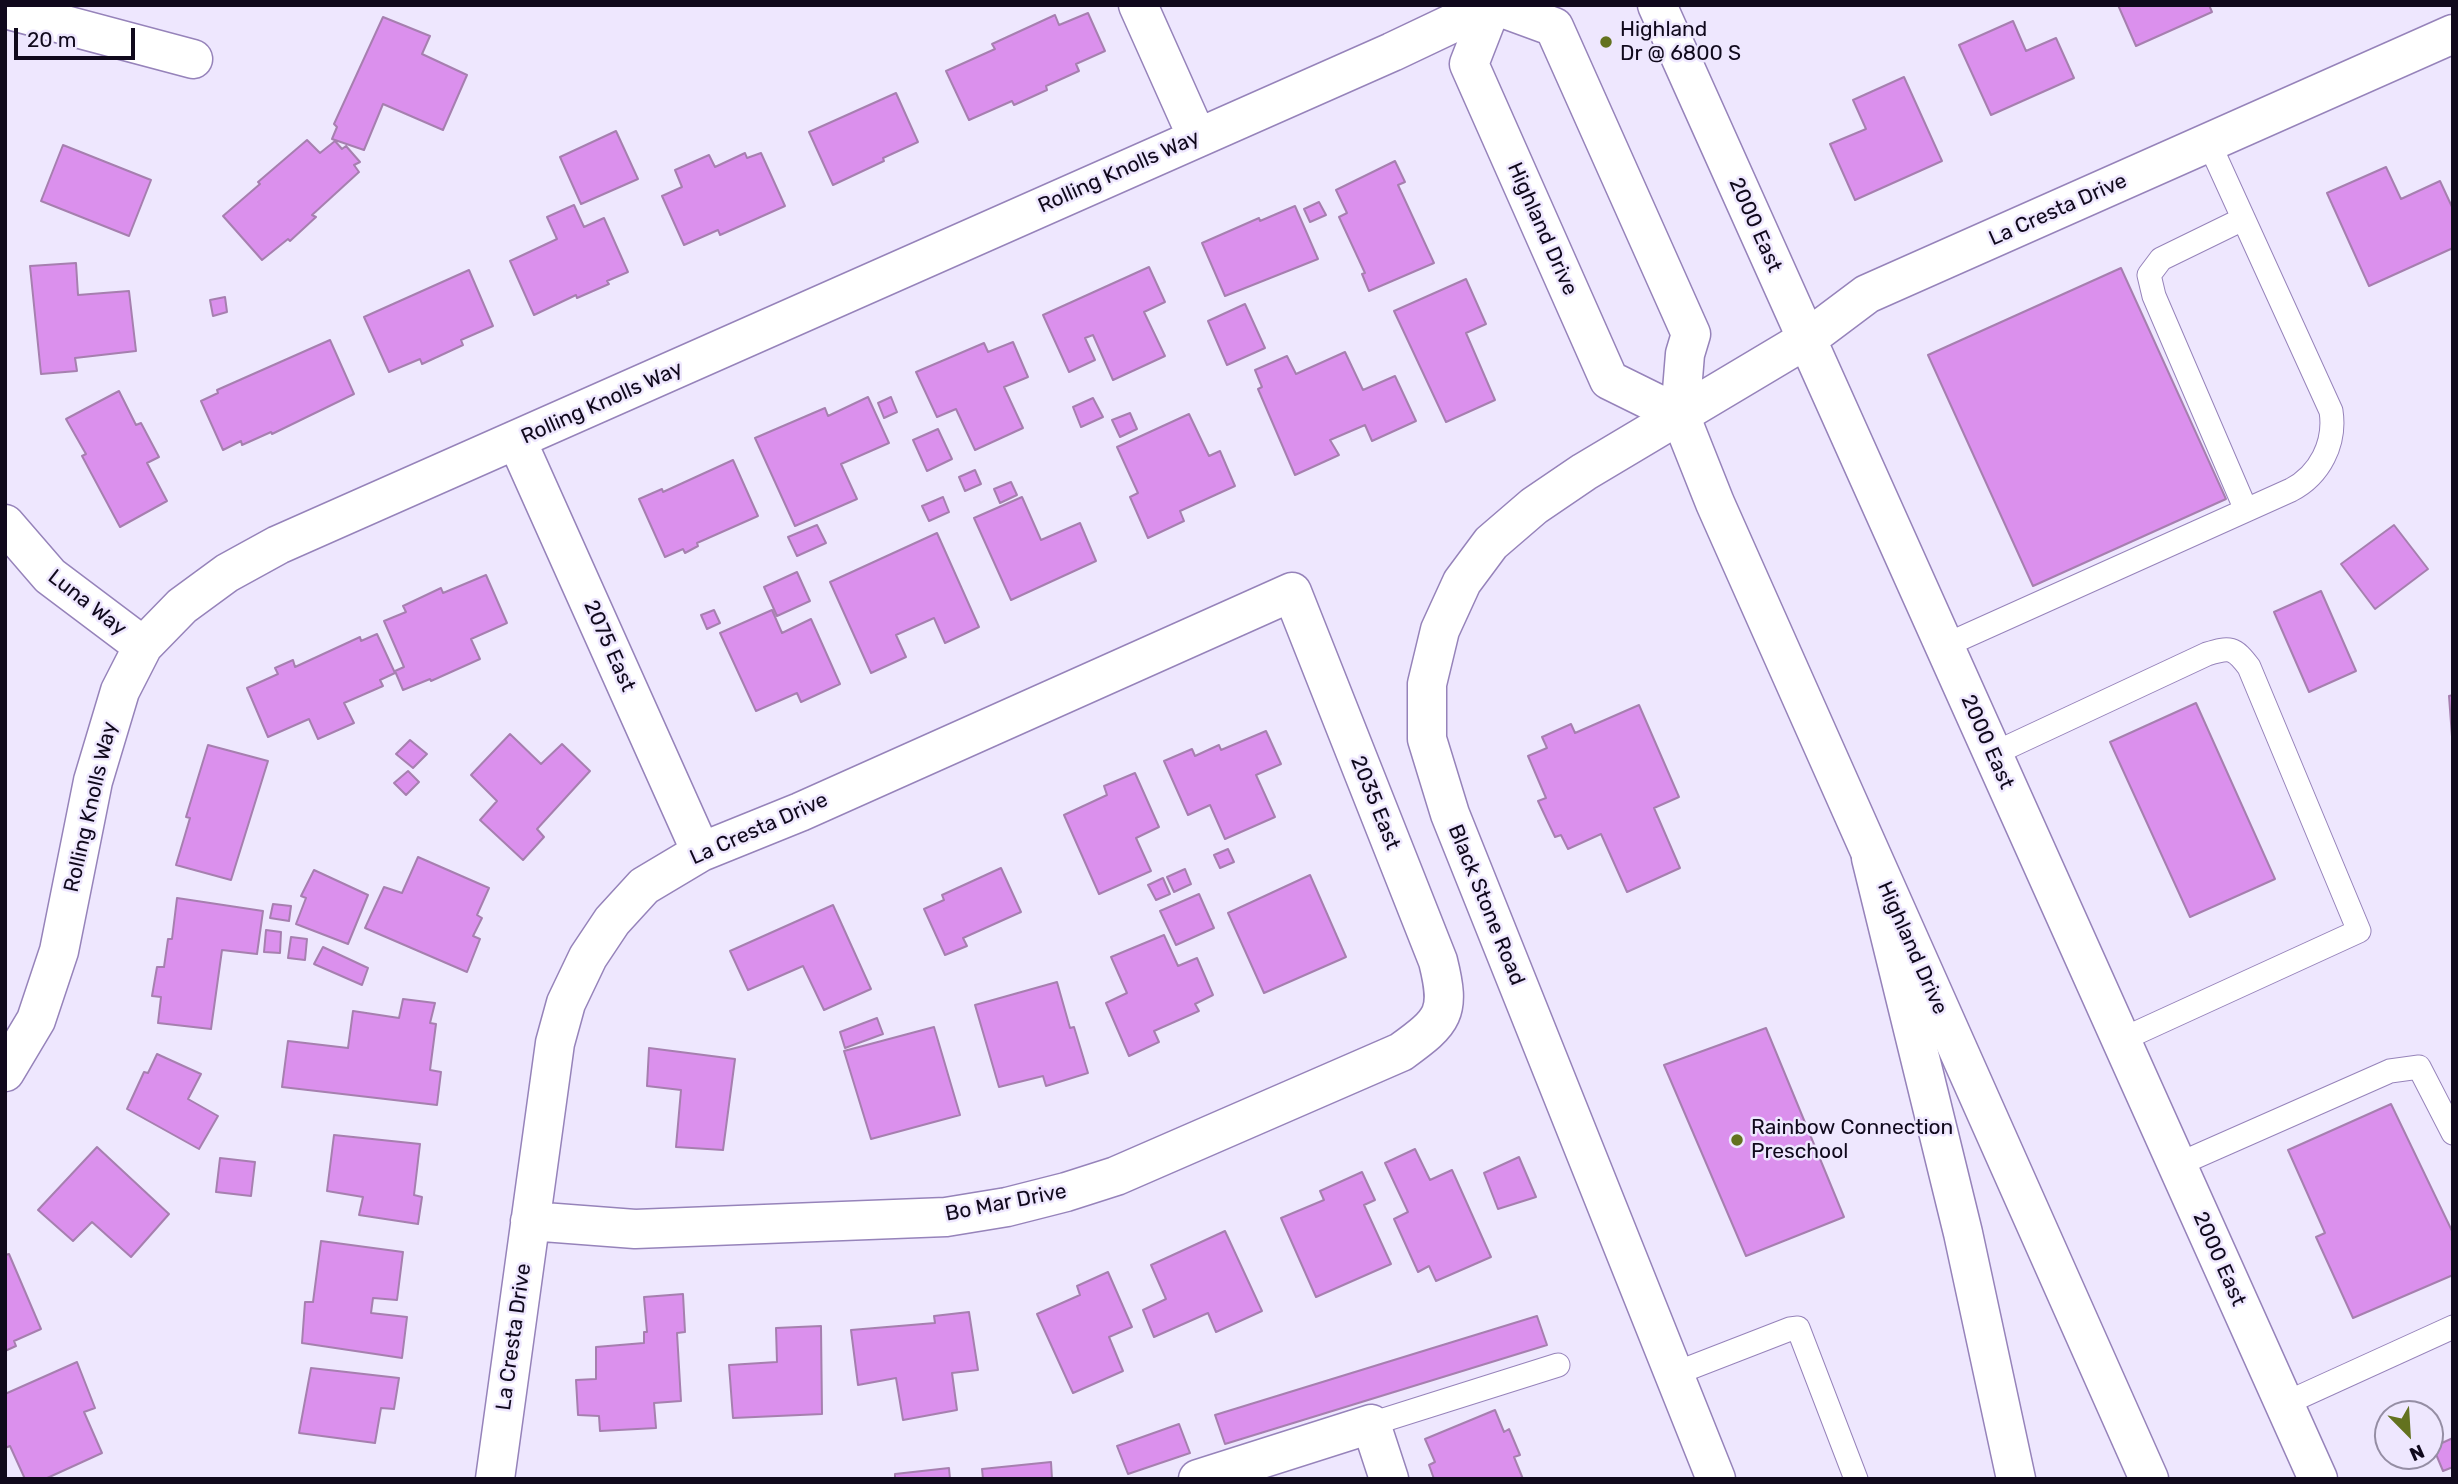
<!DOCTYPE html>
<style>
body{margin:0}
#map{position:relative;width:2458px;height:1484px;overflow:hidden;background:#eee7fe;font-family:Rubik,sans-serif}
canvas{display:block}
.frame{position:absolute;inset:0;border:7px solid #10091c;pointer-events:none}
.north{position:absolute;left:2374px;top:1400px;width:70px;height:70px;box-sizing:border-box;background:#eee7fe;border:2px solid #958ea4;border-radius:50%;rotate:156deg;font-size:19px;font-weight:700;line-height:28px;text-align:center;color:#10091c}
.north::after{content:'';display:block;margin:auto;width:24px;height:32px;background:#63721f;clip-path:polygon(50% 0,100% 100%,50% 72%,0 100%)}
.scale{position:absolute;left:14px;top:28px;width:121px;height:32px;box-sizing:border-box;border:4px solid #10091c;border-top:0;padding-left:9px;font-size:21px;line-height:24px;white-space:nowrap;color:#10091c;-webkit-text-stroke:5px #eee7fe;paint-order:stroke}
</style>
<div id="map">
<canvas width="2458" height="1484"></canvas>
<div class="frame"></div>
<div class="north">N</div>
<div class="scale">20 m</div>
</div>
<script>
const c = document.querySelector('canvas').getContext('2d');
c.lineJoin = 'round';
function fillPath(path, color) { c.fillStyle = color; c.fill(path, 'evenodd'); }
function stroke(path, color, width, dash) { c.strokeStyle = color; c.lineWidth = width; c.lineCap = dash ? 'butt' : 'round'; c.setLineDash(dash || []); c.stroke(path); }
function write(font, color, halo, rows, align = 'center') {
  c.font = font + ' Rubik,sans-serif'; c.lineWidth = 5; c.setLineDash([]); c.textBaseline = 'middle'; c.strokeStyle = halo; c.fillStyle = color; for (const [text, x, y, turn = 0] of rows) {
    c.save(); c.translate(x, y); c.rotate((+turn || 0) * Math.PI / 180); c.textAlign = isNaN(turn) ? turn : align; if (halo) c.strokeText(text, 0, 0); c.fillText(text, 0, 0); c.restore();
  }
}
const building = new Path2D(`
 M2118 5H2209L2212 12 2136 46Z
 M1088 13 1105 51 1076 64 1079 71 1046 86 1047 90 1014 105 1012 101 969 120 946 71 995 49 992 44 1055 15 1059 25Z
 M383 17 430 36 422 54 467 75 443 130 383 104 364 150 332 139 337 127 334 124Z
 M2013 21 2026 51 2056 38 2074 78 1991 115 1959 45Z
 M1904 77 1942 161 1855 200 1830 144 1866 129 1853 100Z
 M896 93 918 142 883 158 884 161 833 185 809 132Z
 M616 131 638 179 581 204 560 157Z
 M307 140 320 153 335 141 342 149 346 146 360 162 354 165 359 172 312 215 316 217 290 241 288 239 262 260 223 216 260 184 258 182Z
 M63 145 151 180 129 236 41 201Z
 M745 153 747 158 761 153 785 206 720 235 718 230 684 245 662 196 682 187 675 170 709 155 715 167Z
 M1395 161 1405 182 1398 185 1434 263 1369 291 1362 274 1365 273 1339 217 1347 213 1336 190Z
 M2386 167 2401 199 2440 181 2453 209V248L2369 286 2327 193Z
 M1319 202 1326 215 1310 222 1304 209Z
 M574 205 584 227 604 218 628 272 607 281 609 284 577 298 576 295 534 315 510 261 557 239 547 217Z
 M1295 206 1318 259 1225 296 1202 243 1259 218 1260 221Z
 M76 263 78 295 129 291 136 351 75 358 77 371 41 374 30 266Z
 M1149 267 1165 302 1144 312 1165 356 1113 380 1093 335 1085 338 1095 360 1069 372 1043 315Z
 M2121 268 2226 499 2033 586 1928 355Z
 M469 270 493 326 461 340 463 345 422 364 420 359 389 372 364 317Z
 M1466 279 1486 324 1466 333 1495 400 1446 422 1394 311Z
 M225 297 227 312 213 316 210 300Z
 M1245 304 1265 348 1227 365 1208 321Z
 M330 340 354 394 272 434 271 432 242 445 241 441 223 450 201 401 218 393 217 390Z
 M1013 342 1028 377 1004 387 1023 428 975 450 956 409 937 417 916 372 984 343 988 352Z
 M1345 352 1363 390 1395 376 1416 421 1372 441 1365 425 1330 440 1339 455 1295 475 1258 389 1262 387 1255 370 1287 356 1296 374Z
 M119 391 136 425 141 423 159 457 147 463 167 501 120 527 82 456 86 454 66 419Z
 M868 397 889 443 841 464 857 499 795 526 755 438 825 408 828 416Z
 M891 397 897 412 884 418 878 403Z
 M1093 398 1103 417 1081 427 1073 407Z
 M1130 413 1137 429 1120 437 1112 420Z
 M1189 414 1209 456 1220 451 1235 486 1180 511 1184 521 1148 538 1130 497 1138 493 1117 447Z
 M938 429 952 459 927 471 913 440Z
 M733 460 758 516 697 543 698 546 685 553 683 549 665 557 639 499 662 489 663 492Z
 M975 470 981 484 965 491 959 477Z
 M1011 482 1017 495 1000 503 994 489Z
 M943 497 949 512 929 521 922 506Z
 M1022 497 1041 540 1080 523 1096 561 1011 600 974 518Z
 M817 525 826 543 797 556 788 537Z
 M2394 525 2428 569 2375 609 2341 564Z
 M937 533 979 627 945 643 934 618 896 635 906 657 871 673 830 582Z
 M797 572 810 601 777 616 764 587Z
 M486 575 507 623 471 639 480 659 431 681 430 679 403 690 395 671 404 667 384 621 406 612 403 606 441 588 443 593Z
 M2321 591 2356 671 2309 692 2274 612Z
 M714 610 720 623 707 629 701 615Z
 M772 610 782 633 811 619 840 684 801 702 797 693 756 711 720 633Z
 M377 634 395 673 380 680 383 686 344 703 354 723 318 739 309 719 268 737 247 688 278 674 275 668 293 660 295 667 360 637 361 641Z
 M2453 695V750L2449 696Z
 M2196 703 2275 879 2190 917 2110 742Z
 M1639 705 1679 797 1654 808 1680 868 1627 892 1601 834 1568 849 1561 835 1555 837 1538 801 1546 798 1528 756 1547 748 1542 737 1571 724 1575 733Z
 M1266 731 1281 764 1256 775 1275 817 1225 839 1210 805 1188 815 1164 761 1192 749 1195 756 1219 745 1221 750Z
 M510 734 541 764 562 744 590 771 537 829 544 837 523 860 480 820 497 801 471 775Z
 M410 740 427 754 413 768 396 754Z
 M208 745 268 761 231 880 176 865 190 818 186 817Z
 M408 771 419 782 406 795 394 783Z
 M1135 773 1159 827 1136 838 1151 871 1099 894 1064 815 1107 795 1104 786Z
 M1228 849 1234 862 1220 868 1214 855Z
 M418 857 489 888 477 915 482 918 473 936 480 939 467 972 365 928 384 887 402 893Z
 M1001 868 1021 912 963 938 967 946 945 955 924 909 944 900 942 895Z
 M1185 869 1191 884 1174 892 1167 877Z
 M314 870 368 895 348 944 296 924 306 898 301 896Z
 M1310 875 1346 957 1264 993 1228 913Z
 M1163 878 1170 894 1156 900 1148 885Z
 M1199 894 1214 928 1176 945 1160 911Z
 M177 898 263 911 257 954 222 950 211 1029 158 1023 161 997 152 996 157 967H164L168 939H172Z
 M273 904 291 906 289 921 270 918Z
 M833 905 871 989 824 1010 803 966 748 990 730 951Z
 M266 930 281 932 280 953 264 952Z
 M1164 935 1178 966 1197 958 1213 995 1195 1004 1199 1011 1154 1031 1159 1042 1129 1056 1106 1003 1127 993 1111 957Z
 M291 937 307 939 305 960 288 958Z
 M323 947 368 968 362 985 314 964Z
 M1057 982 1070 1028 1074 1027 1088 1073 1046 1086 1043 1076 999 1087 975 1005Z
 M403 999 435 1003 430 1023 436 1024 430 1070 441 1072 437 1105 282 1087 288 1041 348 1048 353 1011 399 1018Z
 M877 1018 883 1034 845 1048 840 1032Z
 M934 1027 960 1115 871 1139 844 1051Z
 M1766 1028 1844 1217 1746 1256 1664 1065Z
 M649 1048 735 1059 723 1150 676 1147 681 1090 647 1086Z
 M157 1054 201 1074 188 1099 218 1116 199 1149 127 1109 144 1072 148 1073Z
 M2391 1104 2453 1233V1275L2353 1318 2316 1237 2325 1233 2288 1150Z
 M334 1135 420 1144 414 1195 422 1197 418 1224 359 1215 363 1197 327 1191Z
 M97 1147 169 1214 131 1257 92 1222 73 1241 38 1210Z
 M1415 1149 1430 1180 1452 1170 1491 1257 1436 1281 1429 1266 1418 1272 1394 1219 1408 1212 1385 1163Z
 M1519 1157 1536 1197 1498 1209 1484 1173Z
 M220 1158 255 1162 251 1196 216 1192Z
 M1362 1172 1375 1200 1364 1205 1391 1264 1316 1297 1281 1218 1324 1200 1320 1191Z
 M1225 1231 1262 1311 1216 1332 1208 1313 1154 1337 1143 1310 1166 1299 1151 1265Z
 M321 1241 403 1252 397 1300 373 1298 371 1313 407 1317 402 1358 302 1343 305 1302H313Z
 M9 1254 41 1329 14 1341 16 1346 5 1351V1255Z
 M1108 1272 1132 1327 1109 1337 1123 1371 1073 1393 1037 1314 1080 1295 1077 1286Z
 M683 1294 685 1332 677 1333 681 1401 654 1403 656 1428 600 1431 599 1416 578 1415 576 1380 596 1379V1347L644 1343V1332H647L644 1297Z
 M969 1312 978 1370 952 1373 957 1410 903 1420 896 1378 858 1385 851 1330 935 1323 934 1316Z
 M1537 1316 1547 1345 1225 1444 1215 1415Z
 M821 1326 822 1414 733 1418 729 1365 777 1362 776 1328Z
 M77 1362 95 1408 84 1412 102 1453 45 1479H25L10 1446 5 1448V1394Z
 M311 1368 399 1378 394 1409 381 1408 375 1443 299 1433Z
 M1495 1410 1504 1432 1509 1429 1520 1455 1514 1457 1523 1479H1434L1429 1465 1435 1462 1425 1439Z
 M1179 1424 1190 1453 1128 1474 1117 1446Z
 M2453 1438V1467L2443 1471 2433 1447Z
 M1051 1462 1052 1479H983L982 1469Z
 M949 1468 950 1479H895V1474Z`);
fillPath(building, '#db90ed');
stroke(building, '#a67faf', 2);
const lane = new Path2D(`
 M2243 219 2161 259 2149 275 2154 296 2246 510
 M1944 646 2291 490C2320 475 2336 443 2331 411L2209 143
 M1993 754 2207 654C2230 647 2234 647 2249 667L2359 931 2121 1040
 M2177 1165 2390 1071 2419 1067 2453 1133
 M1674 1374 1790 1329 1798 1328 1856 1479
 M2284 1404 2453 1327
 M1371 1424 1558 1365`);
const street = new Path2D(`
 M1138 5 1197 137
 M1657 5 2318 1479
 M5 9 193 59
 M517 441 701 852
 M5 524 50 576 143 646
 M5 1072 36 1020 59 951 93 781 120 691 143 646 182 606 227 573 278 545 1392 52 1491 5
 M495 1479 555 1043 566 1003 588 957 612 921 644 886 701 852 800 812 1292 592 1438 961C1451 1013 1444 1021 1401 1052L1116 1176 1066 1192 1007 1207 946 1217 635 1229 530 1221
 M1198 1479 1371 1424 1389 1479
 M1716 1479 1450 814 1427 739V684L1440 630 1462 582 1491 543 1534 506 1584 472 1807 339 1867 294 2453 34`);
const primary = new Path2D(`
 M1492 5 1469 64 1609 380 1680 415
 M1494 5 1554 27 1691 334 1685 354 1680 415 1715 503 2149 1479`);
const highway = new Path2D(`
 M1871 858 1963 1233 2016 1479`);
stroke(lane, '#9683ba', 25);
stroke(street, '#9683ba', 41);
stroke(primary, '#9683ba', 41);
stroke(highway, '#9683ba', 41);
stroke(lane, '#fff', 23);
stroke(street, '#fff', 38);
stroke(primary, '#fff', 38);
stroke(highway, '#fff', 38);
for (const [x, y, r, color] of [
 [1606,42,7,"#63721f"],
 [1737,1140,7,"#63721f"]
]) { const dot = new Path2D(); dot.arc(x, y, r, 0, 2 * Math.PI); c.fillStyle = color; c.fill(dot); stroke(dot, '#eee7fe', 2.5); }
write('21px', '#10091c', '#eee7fe', [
 ["Highland",1620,30],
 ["Dr @ 6800 S",1620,54],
 ["Rainbow Connection",1751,1128],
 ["Preschool",1751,1152]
], 'left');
write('21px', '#10091c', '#eee7fe', [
 ["Rolling Knolls Way",1119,172,-24],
 ["La Cresta Drive",2058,210,-24],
 ["2000 East",1755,225,66],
 ["Highland Drive",1542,229,66],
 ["Rolling Knolls Way",602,403,-24],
 ["Luna Way",87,603,38],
 ["2075 East",609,646,66],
 ["2000 East",1987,742,66],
 ["2035 East",1375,803,68],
 ["Rolling Knolls Way",91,807,-77],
 ["La Cresta Drive",759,829,-24],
 ["Black Stone Road",1486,905,68],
 ["Highland Drive",1912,948,66],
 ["Bo Mar Drive",1006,1203,-11],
 ["2000 East",2219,1259,66],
 ["La Cresta Drive",514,1337,-82]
]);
</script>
